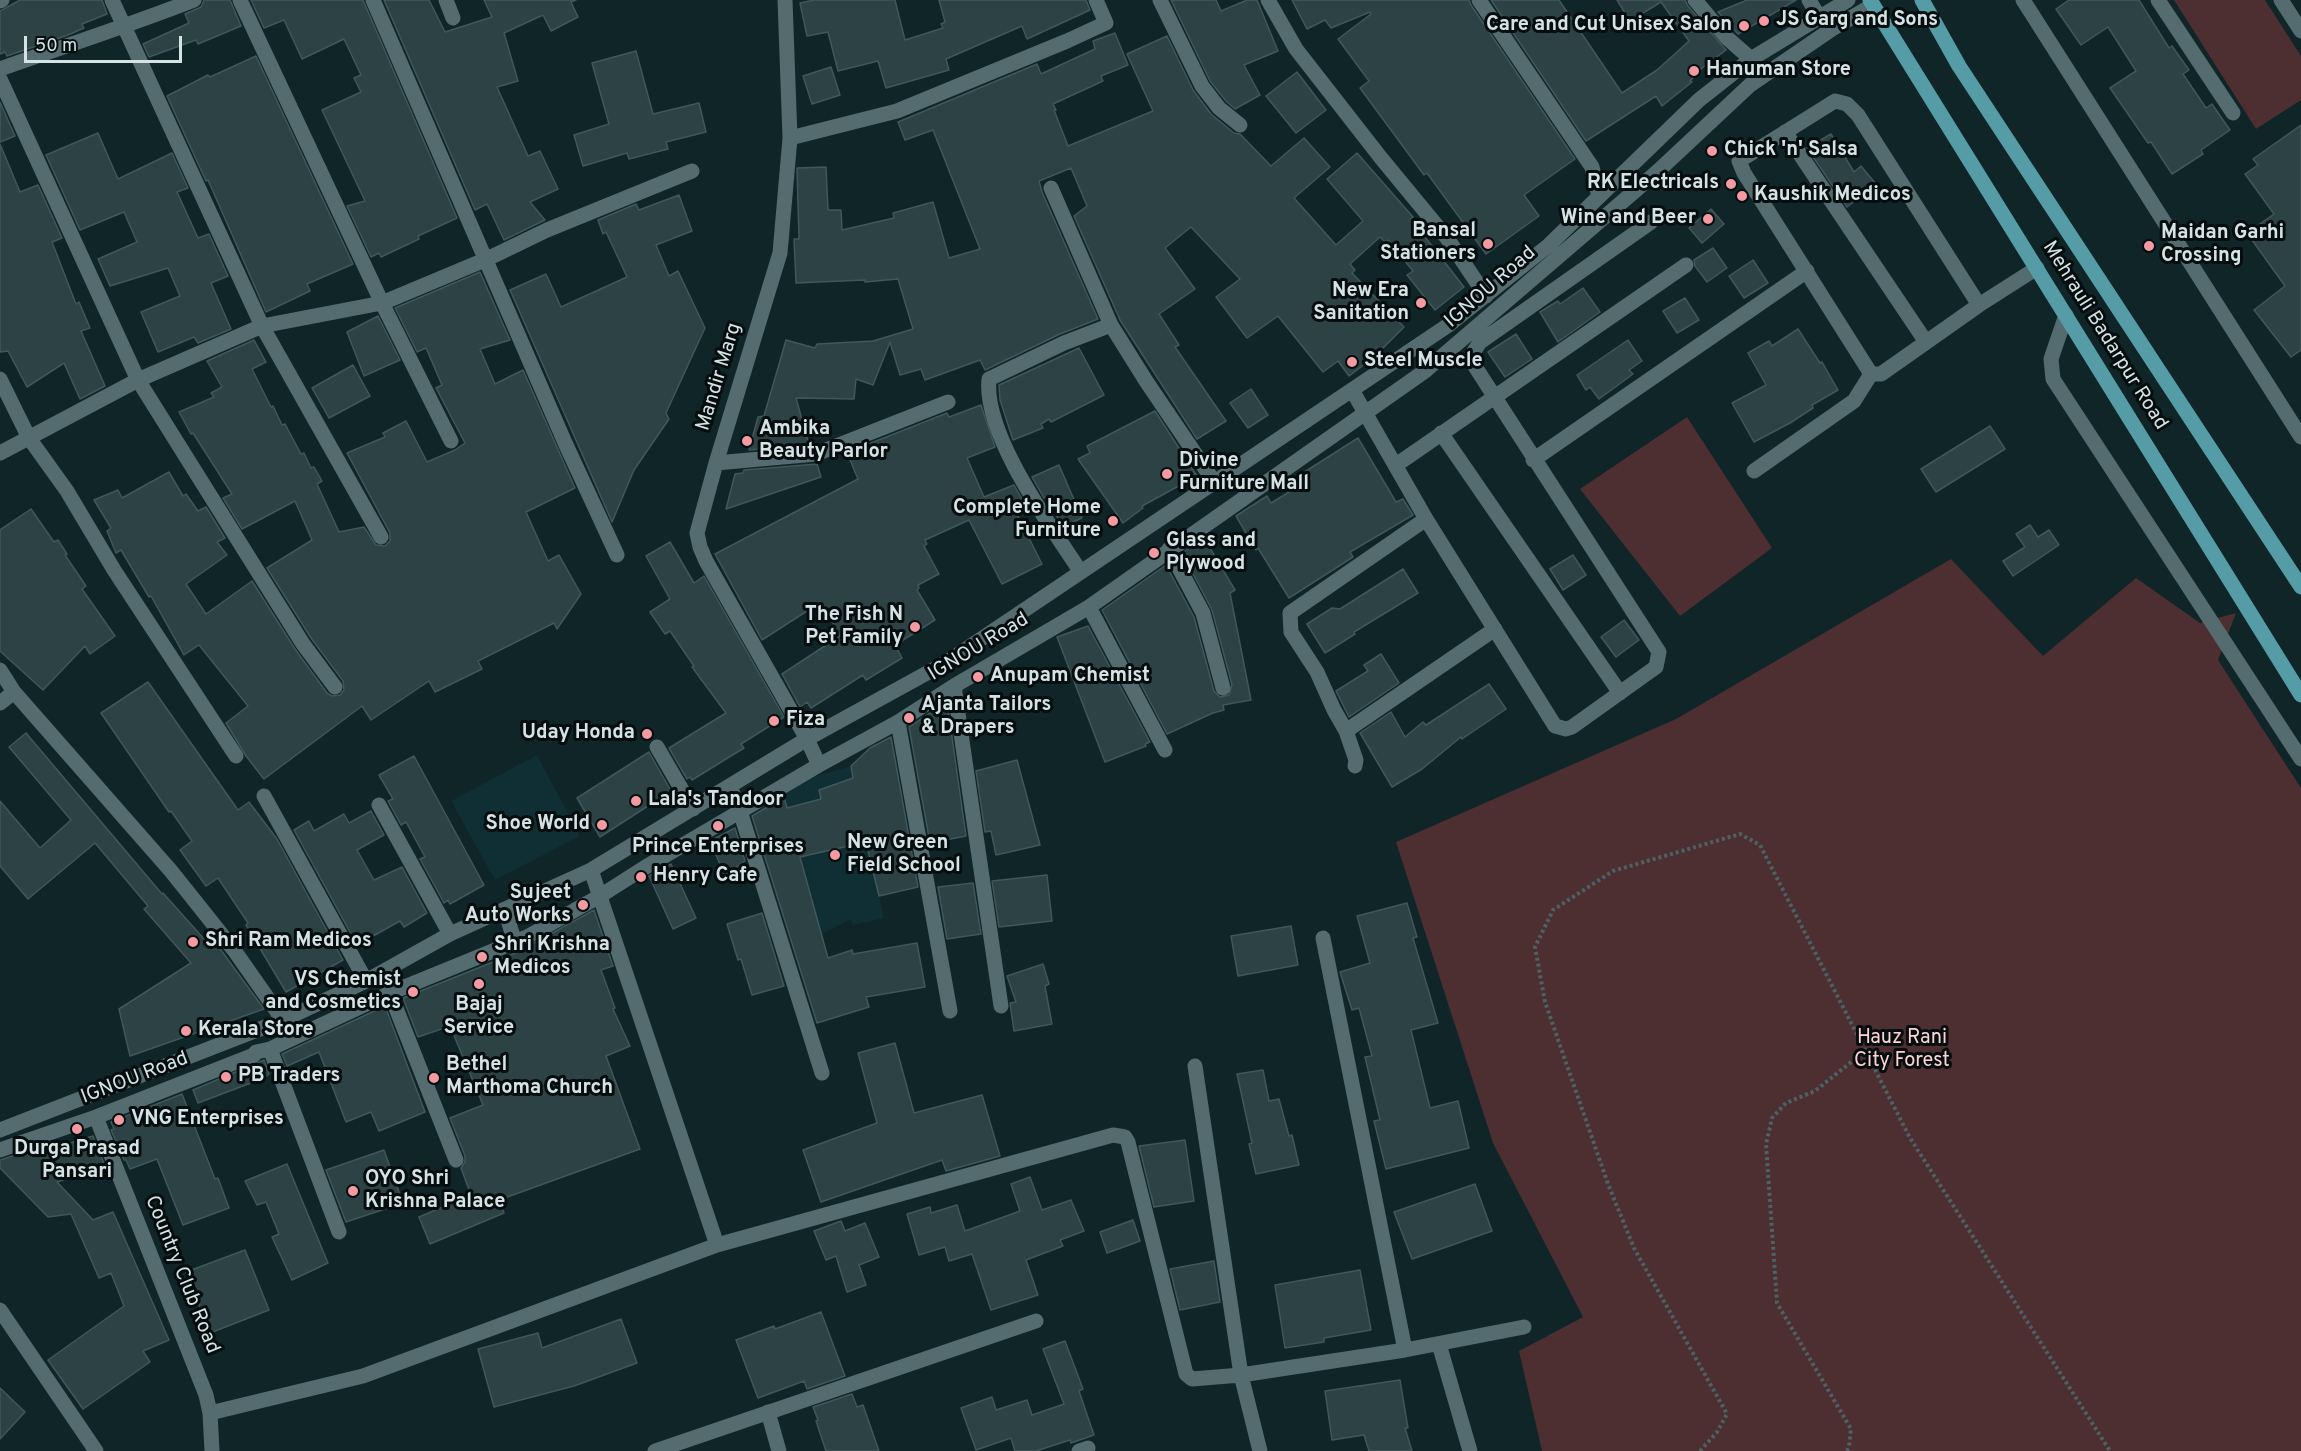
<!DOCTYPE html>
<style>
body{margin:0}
#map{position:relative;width:2301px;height:1451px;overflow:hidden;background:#0f2528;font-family:Overpass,sans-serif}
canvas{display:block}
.scale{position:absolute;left:24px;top:36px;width:158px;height:27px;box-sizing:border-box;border:3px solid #d6e3e5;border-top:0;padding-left:8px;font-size:18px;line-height:21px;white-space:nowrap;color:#d6e3e5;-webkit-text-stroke:4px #050d0e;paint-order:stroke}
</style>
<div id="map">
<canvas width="2301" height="1451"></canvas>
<div class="scale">50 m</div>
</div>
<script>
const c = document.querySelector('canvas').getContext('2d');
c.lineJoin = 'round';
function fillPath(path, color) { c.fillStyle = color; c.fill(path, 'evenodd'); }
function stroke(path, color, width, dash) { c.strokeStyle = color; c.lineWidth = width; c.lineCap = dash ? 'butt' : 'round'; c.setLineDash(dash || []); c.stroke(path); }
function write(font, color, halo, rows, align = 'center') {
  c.font = font + ' Overpass,sans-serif'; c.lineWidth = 6; c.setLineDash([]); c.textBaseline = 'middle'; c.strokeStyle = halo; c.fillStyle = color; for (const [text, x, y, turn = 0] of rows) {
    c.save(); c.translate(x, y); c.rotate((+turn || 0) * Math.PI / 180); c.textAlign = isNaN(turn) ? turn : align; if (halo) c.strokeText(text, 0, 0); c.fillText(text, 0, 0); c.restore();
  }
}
fillPath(new Path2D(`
 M537 755 580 836 495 880 451 801Z
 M851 766 884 918 853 925 851 919 822 934 783 793 813 777Z`), '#0f2f34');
fillPath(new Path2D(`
 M2174 0H2265L2301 56V100L2256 129Z
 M1687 417 1772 548 1680 616 1580 489Z
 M1951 559 2043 656 2136 578 2200 623 2236 613 2218 660 2301 788V1451H1542L1519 1351 1583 1317 1493 1143 1396 842 1676 719Z`), '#4d2e31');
const building = new Path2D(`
 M20 0H102L107 14 82 24 84 28 68 35 7 56 5 52 0 54V11Z
 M204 0H230L241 26 198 44 196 40 149 57 143 44 189 23 185 14 201 7Z
 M251 0H363L457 218 418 236 419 239 381 257 379 253 371 257 347 206 365 201 322 110 361 92 354 78 361 75 344 39 302 59 284 20 264 28Z
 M384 0H429L445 32 492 17 484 0H576L571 2 578 17 551 31 543 15 504 33 518 81 497 87 528 156 540 151 558 189 530 202 545 220 504 240 487 204 475 210Z
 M814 0H895L905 40 943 28 941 24 945 22 939 0H1086L1090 10 1027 39 1022 26 946 59 949 70 886 88 878 61 838 71 828 32 807 36 800 3Z
 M1171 0H1216L1221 11 1247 0H1257L1278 51 1244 65 1260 95 1235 109 1226 101 1210 81Z
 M1292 0H1469L1471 5 1575 159 1524 195 1539 216 1486 254 1427 173 1424 175 1360 88 1369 81 1338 39 1371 14 1370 12 1331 28 1325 20 1307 29Z
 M1491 0H1559L1622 93 1657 70 1689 41 1661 2 1630 21 1617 0H1685L1688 6 1726 50 1702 68 1690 81 1692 82 1662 106 1656 96 1586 141Z
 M1747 0H1796L1738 34 1718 12Z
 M2069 0H2139L2169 48 2172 46 2189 70 2183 74 2206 108 2212 104 2230 130 2201 150 2203 154 2172 174 2151 142 2148 143 2110 88 2136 71 2108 27 2081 45 2056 9Z
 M1115 33 1128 65 1101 76 1103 81 1053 104 1056 110H1054L1068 146 1153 111 1127 54 1167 36 1193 90 1211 114 1234 133 1240 134 1271 166 1304 138 1330 167 1294 198 1336 245 1363 221 1327 179 1357 153 1413 217 1411 219 1464 287 1435 310 1407 275 1413 271 1388 240 1385 242 1380 237 1350 264 1355 270 1352 273 1404 327 1373 358 1349 376 1338 361 1323 372 1278 316 1247 338 1216 297 1240 279 1191 227 1165 248 1195 289 1159 314 1179 345 1175 347 1226 421 1197 439 1120 320 1074 216 1087 206 1071 168 1039 181 1042 192 1098 319 1060 334 985 370 980 360 925 380 921 369 900 375 890 342 873 385 856 379 854 399 796 398 809 445 749 450 758 417 764 416 786 340 815 348 817 344 873 341 913 329 898 279 865 282V280L796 283 794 239H799L797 168 826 167 828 210H841L842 230 894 218 893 213 933 202 949 258 980 249 933 130 905 140 898 122 1037 64 1041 74 1095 49 1093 41Z
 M636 51 653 114 699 103 706 132 666 142 668 149 629 159 627 153 583 166 574 135 609 124 592 63Z
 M256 56 353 264 307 284 310 291 266 312 208 180 206 181 167 96 208 75 210 77Z
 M831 67 840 95 812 104 803 76Z
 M1297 72 1326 110 1296 133 1266 96Z
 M0 102 15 136 0 142Z
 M2301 125V350L2291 357 2254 310 2285 286 2247 233 2274 214 2245 174 2258 165 2253 159Z
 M98 133 118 179 172 153 188 188 177 192 198 238 209 234 228 276 211 283 231 329 198 343 194 337 158 352 141 312 180 296 168 268 110 286 98 259 137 242 124 212 80 230 46 155Z
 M1831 134 1854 172 1861 166 1876 184 1847 207 1807 148Z
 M0 144 20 192 38 185 62 238 52 242 76 304 79 302 90 328 81 331 105 386 80 399 64 363 27 387 8 351 0 352Z
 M679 195 692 231 656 245 669 276 678 271 705 328 666 413 669 419 634 470 612 522 510 290 546 274 561 307 627 277 606 232 603 234 598 220 636 204 639 210Z
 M1711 209 1724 224 1702 243 1689 228Z
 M1713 248 1727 268 1707 282 1695 266 1694 260Z
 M1753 260 1768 283 1744 298 1729 276Z
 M480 272 510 340 480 349 495 384 523 370 575 488 526 512 548 561 559 555 581 594 557 629 554 623 478 661 482 669 435 692 429 681 371 720 362 706 264 779 246 756 226 723 248 706 199 645 184 655 151 596 149 597 121 550 116 553 107 531 111 528 94 500 118 490 122 498 169 472 183 496 186 494 198 511 206 507 225 538 217 542 227 555 186 584 206 614 252 581 295 649 327 693 332 696 340 695 344 690 343 681 311 638 267 568 312 540 295 501 242 529 223 498 232 494 193 433 191 434 179 412 214 397 211 393 222 387 207 361 254 340 266 362 252 369 271 407 273 406 282 425 285 424 301 454 304 453 311 468 314 467 322 481 317 484 339 532 364 527 376 545 385 546 390 541V533L347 453 385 437 383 433 406 421 427 462 455 450 465 443 436 388 442 385 426 348 417 352 395 308Z
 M1583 288 1600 312 1558 342 1540 312 1558 301 1560 304Z
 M1685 298 1699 320 1677 333 1663 311Z
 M378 316 400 360 364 376 347 332Z
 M1798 329 1820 363 1822 362 1838 390 1812 405 1813 408 1790 423 1754 442 1732 403 1766 385 1748 353 1769 341 1772 346Z
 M1516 334 1532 359 1505 377 1488 352Z
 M1628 340 1642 361 1629 370 1633 374 1599 399 1590 387 1586 390 1577 375Z
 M1079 348 1104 395 1051 422 1049 419 1041 424 1043 428 1013 440 1000 400 999 385Z
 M353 365 370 396 329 418 312 388Z
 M1251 389 1268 415 1248 428 1230 403Z
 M981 405 995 447 967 458 984 497 1014 485 1026 506 1015 510 1042 564 1002 584 969 520 925 540 927 544 924 546 939 574 918 585 919 588 917 590 935 620 895 645 902 658 866 680 863 675 811 708 807 702 800 707 782 674 840 636 821 602 762 640 715 554 858 479 850 460 864 455 861 447 947 413 949 417Z
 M1155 411 1197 476 1142 506 1143 508 1123 523 1078 459 1090 453 1087 446Z
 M1990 426 2005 449 1936 492 1921 469Z
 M1358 438 1396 502 1403 499 1413 515 1350 552 1353 557 1289 598 1258 548 1256 550 1236 516 1267 496 1271 503 1311 479 1306 471Z
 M817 464 821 477 726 509 735 474 743 473 744 470Z
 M1059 465 1082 518 1062 527 1047 496 1044 498 1032 477Z
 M31 509 54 542 58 540 67 554 65 555 86 586 82 589 115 636 90 654 85 646 43 690 0 651V530Z
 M2030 525 2038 537 2049 530 2059 545 2013 576 2003 561 2025 547 2016 534Z
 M1204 538 1235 590 1230 593 1251 700 1223 705 1224 710 1213 713 1167 734 1102 610 1166 565 1194 617 1214 691 1220 697 1229 695 1232 685 1212 610 1182 553Z
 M670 542 694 583 704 576 784 717 741 744 744 748 692 780 690 777 687 779 669 748 726 713 692 667 694 666 670 631 665 634 650 612 670 599 646 556Z
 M1573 555 1586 575 1563 590 1550 569Z
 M1403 569 1418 593 1354 632 1355 634 1325 653 1307 624 1332 608 1340 609Z
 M1624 620 1639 640 1616 657 1601 637Z
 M1088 626 1150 742 1145 744 1146 746 1105 762 1057 637Z
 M1381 654 1399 683 1349 717 1336 691 1368 671 1364 665Z
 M148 682 238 810 249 802 277 839 343 960 286 992 246 925 248 923 218 878 206 886 180 850 192 841 171 811 169 812 101 713Z
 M1489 684 1506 709 1462 739 1461 737 1422 769 1392 787 1360 733 1391 712 1405 737 1423 722 1426 725Z
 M947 702 966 836 930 843 909 727Z
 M26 733 162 894 163 893 213 949 218 946 264 1009 130 1056 119 1009 191 963 144 909 148 906 95 843 28 899 0 866V801L40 848 71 820 9 747Z
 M891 737 918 887 879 896 866 842 800 857 828 958 852 950 853 954 917 943 925 987 866 997 869 1007 817 1023 752 816 784 797 787 808 821 799 819 790 853 778 851 766 870 748Z
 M649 752 671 791 600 837 577 798Z
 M414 756 484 885 450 904 448 900 444 903 420 859 425 857 406 822 401 825 388 801 393 799 379 775Z
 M1017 760 1040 845 996 855 991 831 985 832 976 771Z
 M371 811 384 835 357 850 374 880 402 867 427 913 404 927 400 921 357 945 294 830 309 821 314 831 344 814 349 823Z
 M735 828 745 861 725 876 710 841Z
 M671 864 696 918 673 929 649 876Z
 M1047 875 1052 921 999 927 992 881Z
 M973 883 981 934 947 939 938 887Z
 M1407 903 1417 937 1413 938 1438 1023 1411 1030 1430 1108 1458 1101 1469 1148 1386 1169 1374 1121 1380 1120 1365 1057 1372 1056 1359 1008 1352 1010 1340 972 1370 963 1357 916Z
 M594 910 613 966 601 970 615 1008 613 1009 630 1046 606 1056 640 1149 499 1200 504 1213 430 1244 419 1217 471 1195 461 1168 465 1162V1156L450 1118 483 1105 450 1026 418 1037 403 998 518 952Z
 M762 913 784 986 752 995 741 959 738 960 727 924Z
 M1291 926 1298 965 1238 976 1231 936Z
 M1043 964 1049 984 1045 986 1052 1024 1014 1031 1010 1003 1016 1002 1007 976Z
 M385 1006 425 1112 379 1131 371 1112 346 1122 319 1052 287 1066 282 1054Z
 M895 1043 914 1113 982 1095 1000 1156 946 1171 942 1160 821 1202 803 1150 877 1123 858 1053Z
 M264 1060 269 1074 264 1078 198 1103 193 1090Z
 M1263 1070 1269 1101 1279 1099 1289 1136 1292 1135 1299 1165 1256 1174 1249 1144 1252 1143 1237 1074Z
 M182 1094 215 1179 218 1178 229 1208 183 1225 157 1159 130 1169 126 1160H124L111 1130 114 1129 111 1122Z
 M93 1136 105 1166 57 1182 93 1220 113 1212 169 1340 143 1351 150 1362 83 1409 48 1360 124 1306 111 1273 99 1278 71 1214 48 1217 0 1168V1160L28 1151 32 1155Z
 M1185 1140 1194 1201 1154 1207 1139 1146Z
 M384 1150 403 1203 346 1222 326 1170Z
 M287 1164 328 1263 292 1280 272 1237 279 1234 266 1202 257 1205 245 1181Z
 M1030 1177 1042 1210 1071 1200 1084 1231 1060 1240 1063 1246 1026 1260 1038 1295 991 1310 972 1254 949 1261 945 1247 919 1255 907 1214 930 1207 931 1213 957 1205 965 1231 1020 1211 1011 1184Z
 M1475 1184 1492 1231 1412 1259 1394 1212Z
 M1133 1220 1140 1241 1107 1253 1100 1232Z
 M841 1221 845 1231 865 1223 879 1257 859 1265 866 1285 847 1292 836 1256 826 1260 814 1231Z
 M245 1250 269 1310 210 1333 186 1272Z
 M1214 1261 1220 1302 1180 1310 1170 1269Z
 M1360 1270 1371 1330 1324 1338V1342L1285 1348 1275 1285Z
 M821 1312 845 1376 807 1389 804 1381 758 1398 736 1340 774 1326 775 1329Z
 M621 1319 637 1363 574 1386 494 1407 478 1349 538 1333 542 1348Z
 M1065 1341 1083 1389 1079 1391 1094 1435 1071 1443 1070 1440 1036 1451H1015L1011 1438 976 1450 961 1408 992 1397 996 1410 1027 1400 1032 1415 1064 1404 1043 1349Z
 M1400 1380 1408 1428H1405L1412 1451H1369L1364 1435 1332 1440 1325 1391Z
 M0 1388 25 1412 0 1439Z
 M852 1394 857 1407 863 1405 879 1451H826L816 1421 818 1420 813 1407Z`);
fillPath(building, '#2c4245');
stroke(building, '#40575b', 1.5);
stroke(new Path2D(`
 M1700 1451 1717 1432 1727 1414 1634 1248 1608 1184 1545 1002 1535 947 1553 910 1613 871 1740 834 1760 845 1910 1138 2110 1451
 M1847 1451 1849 1447 1851 1429 1777 1303 1766 1144 1772 1118 1786 1103 1815 1091 1865 1051`), '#4e6164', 4, [3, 3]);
stroke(new Path2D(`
 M112 0 262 326 381 537
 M240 0 382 303 451 441
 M373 0 566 445 617 555
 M446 0 453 18
 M785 0 790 138 780 253 716 463 697 533 700 547 706 561 807 739 819 765
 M1160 0 1202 86 1219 108 1240 125
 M1268 0 1296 49 1381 158 1447 238 1486 296
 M1479 0 1592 167 1599 197
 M1695 0 1726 37 1751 59
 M1809 0 1819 17
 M2023 0 2301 437
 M2158 0 2233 113
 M2281 0 2301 31
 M0 1 2 0
 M0 69C65 46 130 25 194 0
 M0 79 138 380 303 644 335 687
 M1785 132 1926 342
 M790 138 897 111 1067 41 1106 23 1096 0
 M1051 188 1111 325 1146 381 1215 483
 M1979 305 1858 115 1847 104 1835 101 1739 161 1744 173 1871 374H1881L1979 305 2037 268
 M2066 315 2051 359 2053 379 2301 759
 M0 379 29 438 67 491 114 570 236 756
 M1352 390 1426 519 1555 726 1566 729 1572 727 1656 667 1659 652 1476 368 1471 356 1480 342 1651 222
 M1441 433 1620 693
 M0 453 138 380 262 326 382 303 487 259 547 230 692 171
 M1533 460 1807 271
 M716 463 816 454 948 402
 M1396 465 1686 265
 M1754 471 1854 401 1871 374
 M1169 549 1203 613 1223 688
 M1080 571C1050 525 983 434 989 379L1064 343 1111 325
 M1089 607 1165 750
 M0 670 14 692 171 871 234 950 283 1020
 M954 686 1001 1006
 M0 703 14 692
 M898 722 950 1011
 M1346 731 1495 629
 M657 747 693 809
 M1355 766 1356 760 1346 731 1334 710 1317 672 1291 632 1290 613 1426 519
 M730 787 740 811 822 1073
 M264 796 366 981
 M379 805 450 934
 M591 870 717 1245
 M505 910 515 943
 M1323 938 1405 1350
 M390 993 456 1160
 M270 1049 339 1232
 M1195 1066 1241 1375 1260 1451
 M96 1117 206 1395 210 1413 212 1451
 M0 1130 283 1020 366 981 450 934 591 870 807 739 947 662 1450 324 1549 245 1699 100 1751 59 1848 0
 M0 1150 96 1117 254 1055 256 1052 270 1049 390 993 527 937 600 896 644 868 819 765 898 722 954 686 1089 607 1425 371 1657 172 1750 85 1832 29 1873 5
 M0 1310 96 1451
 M1439 1344 1470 1451
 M768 1412 779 1451
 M210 1413 363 1376 717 1245 1113 1135 1125 1137 1128 1142 1186 1374 1192 1379 1241 1375 1405 1350 1524 1327
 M655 1451 1036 1321
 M1079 1451 1088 1448`), '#546b6f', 15);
stroke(new Path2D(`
 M1870 0 2301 695
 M1922 0 1959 66 2301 587`), '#559ca6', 15);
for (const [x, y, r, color] of [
 [1764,21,6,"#f49aa3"],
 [1744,26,6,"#f49aa3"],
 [1694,71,6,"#f49aa3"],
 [1712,151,6,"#f49aa3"],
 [1731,184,6,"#f49aa3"],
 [1742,196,6,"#f49aa3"],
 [1708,219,6,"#f49aa3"],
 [1488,244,6,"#f49aa3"],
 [2149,246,6,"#f49aa3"],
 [1421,303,6,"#f49aa3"],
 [1352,362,6,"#f49aa3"],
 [747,441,6,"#f49aa3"],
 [1167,474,6,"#f49aa3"],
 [1113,521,6,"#f49aa3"],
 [1154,553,6,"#f49aa3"],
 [915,627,6,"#f49aa3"],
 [978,677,6,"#f49aa3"],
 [909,718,6,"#f49aa3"],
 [774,721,6,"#f49aa3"],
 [647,734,6,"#f49aa3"],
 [636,801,6,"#f49aa3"],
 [602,825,6,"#f49aa3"],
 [718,826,6,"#f49aa3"],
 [835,855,6,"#f49aa3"],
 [641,877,6,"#f49aa3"],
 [583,905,6,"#f49aa3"],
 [193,942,6,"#f49aa3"],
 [482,957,6,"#f49aa3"],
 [479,984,6,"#f49aa3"],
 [413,992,6,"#f49aa3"],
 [186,1031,6,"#f49aa3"],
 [226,1077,6,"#f49aa3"],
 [434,1078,6,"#f49aa3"],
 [119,1120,6,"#f49aa3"],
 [77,1129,6,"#f49aa3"],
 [353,1191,6,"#f49aa3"]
]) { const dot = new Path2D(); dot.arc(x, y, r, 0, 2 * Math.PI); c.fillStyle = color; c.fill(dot); stroke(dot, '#050d0e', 2); }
write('bold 20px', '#d6e3e5', '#050d0e', [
 ["JS Garg and Sons",1776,21],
 ["Care and Cut Unisex Salon",1732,26,"right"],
 ["Hanuman Store",1706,71],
 ["Chick 'n' Salsa",1724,151],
 ["RK Electricals",1719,184,"right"],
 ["Kaushik Medicos",1754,196],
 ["Wine and Beer",1696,219,"right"],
 ["Bansal",1476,232,"right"],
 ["Stationers",1476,255,"right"],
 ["Maidan Garhi",2161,234],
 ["Crossing",2161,257],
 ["New Era",1409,292,"right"],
 ["Sanitation",1409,315,"right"],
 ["Steel Muscle",1364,362],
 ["Ambika",759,430],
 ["Beauty Parlor",759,453],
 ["Divine",1179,462],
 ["Furniture Mall",1179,485],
 ["Complete Home",1101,509,"right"],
 ["Furniture",1101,532,"right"],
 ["Glass and",1166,542],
 ["Plywood",1166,565],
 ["The Fish N",903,616,"right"],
 ["Pet Family",903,639,"right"],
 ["Anupam Chemist",990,677],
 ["Ajanta Tailors",921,706],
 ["& Drapers",921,729],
 ["Fiza",786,721],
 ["Uday Honda",635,734,"right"],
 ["Lala's Tandoor",648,801],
 ["Shoe World",590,825,"right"],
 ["New Green",847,844],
 ["Field School",847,867],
 ["Prince Enterprises",718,848,"center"],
 ["Henry Cafe",653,877],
 ["Sujeet",571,894,"right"],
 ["Auto Works",571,917,"right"],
 ["Shri Ram Medicos",205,942],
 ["Shri Krishna",494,946],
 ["Medicos",494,969],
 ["VS Chemist",401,981,"right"],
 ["and Cosmetics",401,1004,"right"],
 ["Bajaj",479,1006,"center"],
 ["Service",479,1029,"center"],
 ["Kerala Store",198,1031],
 ["Bethel",446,1066],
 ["Marthoma Church",446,1089],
 ["PB Traders",238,1077],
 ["VNG Enterprises",131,1120],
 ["Durga Prasad",77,1150,"center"],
 ["Pansari",77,1173,"center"],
 ["OYO Shri",365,1180],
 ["Krishna Palace",365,1203]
], 'left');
write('20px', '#d6e3e5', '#050d0e', [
 ["IGNOU Road",1491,288,-41],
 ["Mehrauli Badarpur Road",2104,336,58],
 ["Mandir Marg",720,377,-73],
 ["IGNOU Road",979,648,-31],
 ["IGNOU Road",135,1079,-21],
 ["Country Club Road",181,1275,68]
]);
write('20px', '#fdd3d6', '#050d0e', [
 ["Hauz Rani",1902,1039],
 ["City Forest",1902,1062]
]);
</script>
